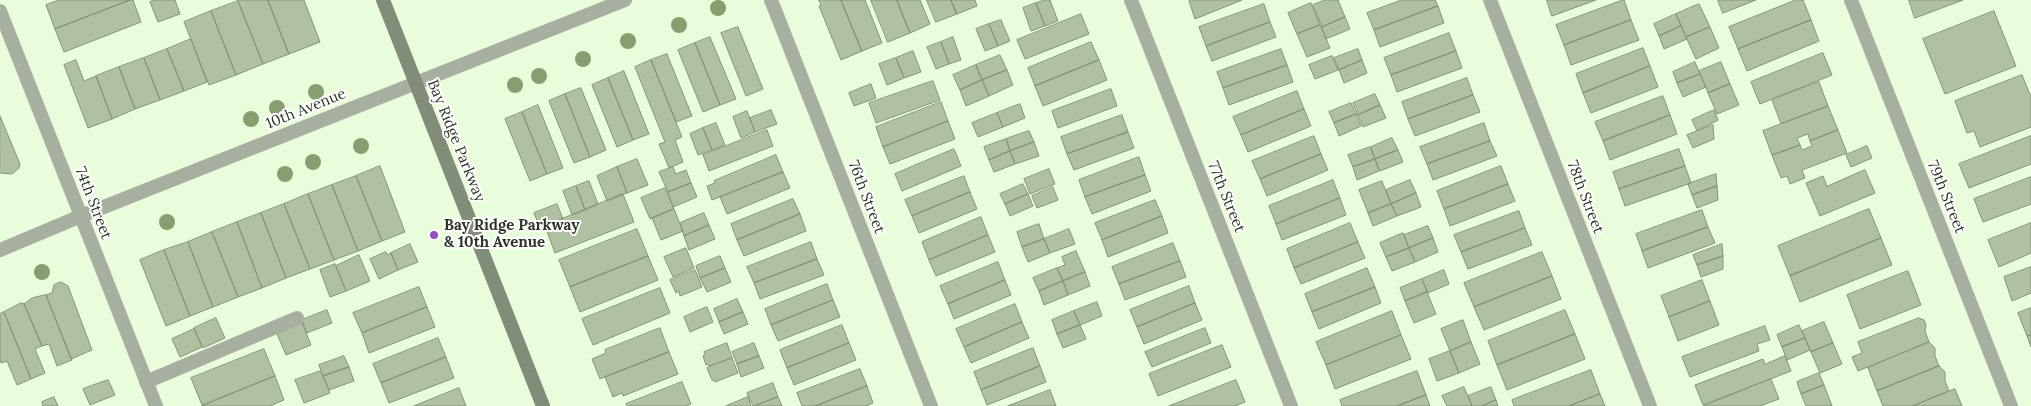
<!DOCTYPE html>
<style>
body{margin:0}
canvas{display:block;background:#eafddb}
</style>
<canvas width="2031" height="406"></canvas>
<script>
const c = document.querySelector('canvas').getContext('2d');
c.lineJoin = 'round';
function fillPath(path, color) { c.fillStyle = color; c.fill(path, 'evenodd'); }
function stroke(path, color, width, dash) { c.strokeStyle = color; c.lineWidth = width; c.lineCap = dash ? 'butt' : 'round'; c.setLineDash(dash || []); c.stroke(path); }
function write(font, color, halo, rows, align = 'center') {
  c.font = font + ' Lora,serif'; c.lineWidth = 4; c.setLineDash([]); c.textBaseline = 'middle'; c.strokeStyle = halo; c.fillStyle = color; for (const [text, x, y, turn = 0] of rows) {
    c.save(); c.translate(x, y); c.rotate((+turn || 0) * Math.PI / 180); c.textAlign = isNaN(turn) ? turn : align; if (halo) c.strokeText(text, 0, 0); c.fillText(text, 0, 0); c.restore();
  }
}
const building = new Path2D(`
 M59 0H130L55 29 46 5Z
 M130 0H133L141 22 64 52 55 29Z
 M154 0H175L180 14 158 22 150 2Z
 M240 0H268L289 54 263 64 238 1Z
 M268 0H304L320 42 289 54Z
 M819 0H841L862 51 841 60 819 6 821 5Z
 M841 0H865L882 43 862 51Z
 M871 0H897L910 33 888 42Z
 M897 0H920L930 24 910 33Z
 M927 0H951L957 14 936 22Z
 M951 0H975L977 6 957 14Z
 M1045 0H1050L1058 21 1045 26 1036 3Z
 M1191 0H1242L1195 19 1189 1Z
 M1325 0H1338L1345 17 1322 27 1313 5Z
 M1402 0H1435L1438 6 1374 30 1367 13Z
 M1547 0H1596L1552 16Z
 M1623 0H1624L1631 20 1564 45 1556 25Z
 M1718 0H1756L1723 13Z
 M1796 0H1803L1811 20 1738 49 1729 27Z
 M1909 0H1963L1915 18Z
 M238 1 263 64 236 75 211 11Z
 M1036 3 1045 26 1031 31 1023 8Z
 M1311 3 1320 25 1297 34 1288 13Z
 M1264 4 1270 22 1206 46 1199 27Z
 M1699 4 1710 27 1686 37 1676 14Z
 M1438 6 1444 23 1380 47 1374 30Z
 M211 11 236 75 209 85 184 22Z
 M1994 11 2016 66 1945 94 1923 39Z
 M1081 14 1089 34 1025 59 1017 40Z
 M1676 14 1681 26 1659 36 1654 24Z
 M1345 17 1350 29 1326 39 1322 27Z
 M1001 20 1010 41 998 46 989 24Z
 M1631 20 1639 40 1571 65 1564 45Z
 M1811 20 1819 41 1747 71 1738 49Z
 M1270 22 1276 37 1212 61 1206 46Z
 M989 24 998 46 985 51 976 29Z
 M1320 25 1330 48 1307 57 1297 34Z
 M1681 26 1687 39 1664 49 1659 36Z
 M738 27 763 89 746 96 721 33Z
 M1710 27 1719 48 1696 59 1686 37Z
 M1449 33 1456 51 1391 75 1384 58Z
 M710 37 736 99 720 105 695 43Z
 M953 37 961 60 949 64 941 42Z
 M191 39 207 82 184 91 167 49Z
 M941 42 949 64 936 69 927 47Z
 M1091 42 1099 60 1035 86 1028 68Z
 M695 43 720 105 703 112 678 50Z
 M1643 48 1650 66 1583 93 1576 74Z
 M167 49 184 91 160 100 144 58Z
 M1281 49 1287 65 1223 88 1217 72Z
 M1358 49 1362 60 1339 70 1334 58Z
 M913 51 921 72 904 78 896 58Z
 M1456 51 1462 68 1397 92 1391 75Z
 M1823 53 1832 75 1760 104 1751 82Z
 M667 54 692 116 676 122 651 60Z
 M1000 55 1007 70 982 80 976 65Z
 M1332 56 1338 70 1315 79 1309 65Z
 M144 58 160 100 135 109 119 67Z
 M896 58 904 78 887 85 879 64Z
 M76 60 84 81 96 76 112 119 88 128 64 65Z
 M651 60 682 137 675 140 683 162 669 168 659 144 665 142 635 67Z
 M1099 60 1107 80 1043 106 1035 86Z
 M1362 60 1367 73 1344 83 1339 70Z
 M1695 62 1700 74 1677 83 1673 72Z
 M1721 62 1730 84 1708 93 1699 71Z
 M976 65 982 80 960 90 953 75Z
 M1287 65 1293 82 1229 105 1223 88Z
 M1650 66 1658 87 1591 113 1583 93Z
 M119 67 135 109 112 119 96 76Z
 M1007 70 1013 85 989 96 982 80Z
 M624 71 649 134 633 140 608 78Z
 M1700 74 1706 87 1683 97 1677 83Z
 M2022 75 2031 97V127L1980 147 1974 131 1967 133 1955 101Z
 M608 78 633 140 617 147 592 85Z
 M1467 78 1473 95 1408 119 1402 102Z
 M982 80 989 96 966 106 960 90Z
 M933 81 940 100 876 123 869 103Z
 M1819 82 1828 106 1781 124 1772 100Z
 M871 84 876 98 854 106 849 93Z
 M1730 84 1739 105 1717 114 1708 93Z
 M581 88 606 150 590 157 565 94Z
 M1111 89 1117 106 1058 128 1052 111Z
 M1297 91 1304 109 1241 135 1233 117Z
 M565 94 590 157 574 163 549 101Z
 M1375 94 1380 105 1358 115 1353 103Z
 M1473 95 1480 112 1415 136 1408 119Z
 M1663 96 1670 115 1603 141 1595 122Z
 M941 102 948 121 883 147 876 127Z
 M1351 103 1356 114 1334 123 1329 112Z
 M1020 104 1025 118 1003 127 997 113Z
 M538 105 563 168 547 174 522 112Z
 M1380 105 1386 118 1363 127 1358 115Z
 M1828 106 1838 130 1810 141 1808 134 1797 138 1800 145 1772 155 1763 131Z
 M1304 109 1311 126 1248 152 1241 135Z
 M771 110 777 124 755 132 750 118Z
 M1714 110 1718 120 1697 131 1692 120Z
 M747 111 755 132 741 138 733 117Z
 M522 112 547 174 530 181 505 119Z
 M997 113 1003 127 978 137 972 123Z
 M1356 114 1361 126 1339 136 1334 123Z
 M1122 115 1128 132 1067 154 1061 137Z
 M1670 115 1677 134 1610 160 1603 141Z
 M0 116 20 164 19 168 12 174 0 173Z
 M948 121 955 139 890 164 883 147Z
 M716 123 725 145 712 150 703 128Z
 M1484 123 1490 141 1427 164 1420 147Z
 M1713 125 1714 139 1693 148 1687 135Z
 M703 128 712 150 698 155 690 134Z
 M767 130 773 146 709 171 703 155Z
 M1838 130 1847 153 1802 170 1805 178 1790 184 1787 176 1781 178 1772 155 1800 145 1802 150 1812 146 1810 141Z
 M1029 131 1034 142 1010 151 1006 139Z
 M1128 132 1134 148 1074 170 1067 154Z
 M1314 136 1321 154 1260 179 1252 161Z
 M2031 136V164L1969 188 1959 164Z
 M1392 138 1398 150 1375 159 1371 147Z
 M1006 139 1010 151 989 160 984 147Z
 M1490 141 1497 156 1433 180 1427 164Z
 M1034 142 1039 156 1015 164 1010 151Z
 M1867 146 1872 158 1851 167 1846 155Z
 M1370 147 1375 159 1353 167 1348 155Z
 M954 149 961 166 902 191 895 174Z
 M1679 149 1685 166 1619 189 1613 172Z
 M1398 150 1403 162 1380 171 1375 159Z
 M1010 151 1015 164 994 172 989 160Z
 M1321 154 1328 170 1267 196 1260 179Z
 M776 155 783 172 712 200 707 186 715 183 714 181Z
 M1139 157 1145 175 1085 197 1079 180Z
 M637 159 648 185 627 193 617 167Z
 M1375 159 1379 171 1357 180 1353 167Z
 M380 166 405 232 382 241 356 176Z
 M1501 166 1508 184 1444 209 1437 191Z
 M1685 166 1691 183 1625 206 1619 189Z
 M617 167 627 193 607 201 597 176Z
 M673 167 676 174 686 170 691 183 668 192 659 172Z
 M1049 169 1055 184 1030 194 1024 179Z
 M1865 170 1875 193 1820 216 1806 183 1823 176 1827 186Z
 M783 172 790 188 727 214 720 197Z
 M1716 174 1717 186 1692 195 1688 184Z
 M1145 175 1151 191 1092 214 1085 197Z
 M356 176 382 241 358 251 332 185Z
 M964 176 970 192 912 216 905 200Z
 M2031 177V204L1983 222 1974 199Z
 M1333 180 1340 198 1276 224 1269 206Z
 M1410 180 1416 193 1391 204 1386 190Z
 M589 181 598 204 585 210 576 186Z
 M1382 181 1391 204 1368 213 1359 190Z
 M691 183 697 197 673 207 668 192Z
 M1023 184 1028 194 1005 204 1000 194Z
 M1508 184 1515 201 1450 226 1444 209Z
 M332 185 358 251 334 260 308 194Z
 M576 186 585 210 572 215 563 191Z
 M1717 186 1718 200 1697 208 1692 195Z
 M1053 187 1058 200 1037 208 1032 196Z
 M665 188 674 209 650 219 641 198Z
 M970 192 977 209 919 233 912 216Z
 M1416 193 1421 207 1397 216 1391 204Z
 M308 194 334 260 310 269 284 204Z
 M623 194 634 222 555 253 545 226Z
 M1028 194 1033 206 1010 216 1005 204Z
 M1340 198 1346 215 1282 240 1276 224Z
 M793 199 800 214 737 240 731 224Z
 M1155 200 1162 216 1102 240 1095 223Z
 M284 204 310 269 286 278 261 213Z
 M557 204 563 219 540 228 534 213Z
 M1391 204 1397 216 1373 226 1368 213Z
 M674 209 683 231 661 240 652 218Z
 M1869 209 1881 238 1790 276 1778 246Z
 M1702 210 1708 227 1642 251 1636 234Z
 M1519 211 1525 228 1461 252 1454 235Z
 M261 213 286 278 262 288 237 222Z
 M704 213 709 225 684 236 680 223Z
 M800 214 806 231 744 256 737 240Z
 M1162 216 1168 233 1108 257 1102 240Z
 M981 217 988 235 929 260 922 242Z
 M237 222 262 288 238 297 212 232Z
 M1350 223 1358 242 1294 268 1287 249Z
 M2031 223V253L1999 267 1988 240Z
 M1039 224 1044 239 1022 247 1017 232Z
 M709 225 715 239 689 250 684 236Z
 M1428 226 1433 238 1409 248 1404 235Z
 M1708 227 1715 243 1648 268 1642 251Z
 M1525 228 1532 245 1468 269 1461 252Z
 M637 229 648 256 570 287 559 260Z
 M1069 229 1075 244 1050 253 1044 239Z
 M212 232 238 297 213 307 188 242Z
 M1403 233 1409 248 1386 257 1380 243Z
 M988 235 995 252 936 276 929 260Z
 M1433 238 1438 252 1415 262 1409 248Z
 M1881 238 1892 265 1800 302 1790 276Z
 M1044 239 1050 253 1028 262 1022 247Z
 M188 242 213 307 190 316 164 250Z
 M811 242 817 259 754 283 747 267Z
 M1358 242 1365 258 1301 284 1294 268Z
 M1173 243 1180 261 1119 284 1112 267Z
 M410 244 418 262 398 270 391 253Z
 M1722 244 1723 256 1697 265 1693 255Z
 M686 248 694 268 673 277 664 257Z
 M1409 248 1415 262 1392 271 1386 257Z
 M164 250 190 316 166 326 140 260Z
 M1076 251 1085 272 1063 281 1057 268 1065 265 1062 257Z
 M386 252 387 255 391 253 398 270 379 279 370 259Z
 M1542 252 1552 276 1474 307 1464 283Z
 M359 255 370 281 346 291 336 266Z
 M648 256 658 280 580 312 570 287Z
 M720 256 725 268 700 278 696 266Z
 M1723 256V269L1701 277 1697 265Z
 M817 259 824 275 760 299 754 283Z
 M1180 261 1186 277 1125 300 1119 284Z
 M998 262 1005 280 948 304 940 286Z
 M335 264 346 291 330 297 320 270Z
 M2031 267V293L2012 301 2004 277Z
 M725 268 731 282 707 292 700 278Z
 M1057 268 1063 281 1039 291 1033 278Z
 M1367 268 1375 287 1312 312 1305 294Z
 M695 270 702 287 680 296 679 291 676 293 670 280Z
 M1444 270 1449 284 1428 293 1422 279Z
 M1908 271 1921 305 1860 329 1847 295Z
 M1085 272 1090 286 1068 295 1063 281Z
 M1552 276 1561 299 1484 330 1474 307Z
 M1422 279 1427 292 1405 301 1400 288Z
 M1005 280 1011 295 954 319 948 304Z
 M1702 280 1710 301 1669 317 1661 296Z
 M1063 281 1068 295 1044 305 1039 291Z
 M61 282 68 286 92 350 71 359 46 295 52 293 54 285Z
 M827 284 833 300 771 325 765 309Z
 M1189 286 1195 303 1137 327 1130 310Z
 M419 287 427 307 362 333 353 313Z
 M1375 287 1381 303 1319 329 1312 312Z
 M660 288 670 313 593 345 582 319Z
 M1427 292 1436 314 1414 323 1405 301Z
 M46 295 72 360 57 366 49 344 42 346 24 304 32 298Z
 M737 299 743 312 719 322 714 309Z
 M833 300 840 317 778 341 771 325Z
 M1710 301 1719 325 1678 341 1669 317Z
 M1097 302 1102 316 1080 325 1074 311Z
 M21 303 24 304 42 346 35 349 45 373 31 379 4 312Z
 M1195 303 1202 320 1144 344 1137 327Z
 M1015 304 1022 322 964 347 956 329Z
 M427 307 435 327 369 353 362 333Z
 M707 307 713 322 690 332 684 317Z
 M2031 308V335L2027 336 2018 313Z
 M327 310 332 323 307 333 302 320Z
 M1565 310 1575 334 1497 365 1488 341Z
 M1074 311 1080 325 1057 334 1052 320Z
 M1392 311 1401 335 1326 365 1316 342Z
 M4 312 31 379 17 385 7 361 1 363 0 360V314Z
 M743 312 748 324 724 334 719 322Z
 M216 318 225 338 203 348 194 328Z
 M1919 318 1924 320 1926 325 1925 331 1929 342 1858 371 1852 357 1862 353 1858 342Z
 M1463 320 1471 342 1450 351 1441 329Z
 M1022 322 1029 338 971 363 964 347Z
 M1824 322 1833 343 1811 352 1802 331Z
 M302 323 311 345 286 355 277 334Z
 M842 325 849 343 787 368 780 350Z
 M1080 325 1086 339 1063 348 1057 334Z
 M1799 325 1805 338 1782 347 1777 335Z
 M1765 326 1770 340 1757 344 1759 351 1690 377 1682 357Z
 M660 328 669 352 600 379 592 359 606 353 605 350Z
 M1205 328 1211 343 1152 367 1145 352Z
 M194 329 202 347 180 357 172 339Z
 M1575 334 1585 359 1507 390 1497 365Z
 M1401 335 1411 359 1335 389 1326 365Z
 M2031 335V347L2027 336Z
 M438 338 446 357 381 383 373 364Z
 M1805 338 1810 350 1787 360 1782 347Z
 M1471 342 1480 364 1459 373 1450 351Z
 M1929 342 1935 348V356L1939 366 1877 391 1868 368Z
 M727 343 732 358 709 366 708 364 706 365 703 356 705 354 704 352Z
 M754 343 759 356 737 364 732 352Z
 M849 343 856 360 794 385 787 368Z
 M1833 343 1842 364 1820 373 1811 352Z
 M1222 345 1231 367 1158 396 1149 374Z
 M1033 348 1040 366 981 390 974 372Z
 M264 349 275 376 202 405 191 378Z
 M1450 351 1459 373 1437 381 1429 359Z
 M669 352 678 374 623 396 622 393 613 397 605 377Z
 M344 356 349 367 323 376 319 365Z
 M759 356 764 368 741 377 737 364Z
 M1785 356 1791 371 1703 405 1695 385 1763 359 1765 364Z
 M446 357 454 378 389 403 381 383Z
 M732 358 738 373 715 382 714 380H712L707 368Z
 M1040 366 1046 382 987 405 981 390Z
 M1939 366 1945 372V381L1949 391 1912 406H1883L1877 391Z
 M349 367 354 381 329 390 323 376Z
 M860 369 867 386 815 406H802L797 393Z
 M1591 370 1600 394 1569 406H1514L1512 400Z
 M321 371 330 393 304 403 295 380Z
 M1417 371 1426 395 1397 406H1342L1340 400Z
 M1819 373 1824 385 1801 394 1797 382Z
 M275 376 284 400 270 406H202Z
 M1771 379 1779 399 1760 406H1704Z
 M108 380 115 395 90 405 83 389Z
 M1236 380 1245 402 1235 406H1169Z
 M682 382 691 404 686 406H627L626 404Z
 M773 383 778 397 753 406 747 393Z
 M1824 385 1832 406H1806L1801 394Z
 M867 386 873 403 866 406H815Z
 M1464 387 1472 406H1447L1442 396Z
 M1491 387 1496 400 1482 406H1472L1468 396Z
 M459 388 466 406H414Z
 M1955 389 1962 406H1912L1949 391Z
 M1050 390 1056 406H1008Z
 M1600 394 1605 406H1569Z
 M1426 395 1430 406H1397Z
 M54 397 58 406H43L42 402Z
 M748 397 751 406H726Z
 M778 397 782 406H755Z
 M1496 400 1498 406H1482Z`);
fillPath(building, '#afc1a0');
stroke(building, '#849576', 1);
stroke(new Path2D(`
 M146 382 297 318`), '#a7afa1', 14);
stroke(new Path2D(`
 M771 0 931 406
 M1131 0 1291 406
 M1490 0 1650 406
 M1851 0 2011 406
 M0 11 156 406
 M0 250 81 216 625 0`), '#a7afa1', 14);
stroke(new Path2D(`
 M383 0 543 406`), '#818d78', 14);
c.fillStyle = '#889e71';
for (const [x, y] of [
 [718,8],
 [679,25],
 [628,41],
 [583,59],
 [539,76],
 [515,85],
 [316,92],
 [277,108],
 [251,119],
 [361,146],
 [313,162],
 [285,174],
 [167,222],
 [42,272]
]) { c.beginPath(); c.arc(x, y, 8, 0, 2 * Math.PI); c.fill(); }
for (const [x, y, r, color] of [
 [434,235,5,"#964dc0"]
]) { const dot = new Path2D(); dot.arc(x, y, r, 0, 2 * Math.PI); c.fillStyle = color; c.fill(dot); stroke(dot, '#fff', 2); }
write('15px', '#2e3528', '#fff', [
 ["10th Avenue",306,109,-22],
 ["Bay Ridge Parkway",456,141,68],
 ["76th Street",866,197,69],
 ["77th Street",1226,197,68],
 ["78th Street",1585,197,69],
 ["79th Street",1946,197,68],
 ["74th Street",93,203,69]
]);
write('bold 15px', '#2e3528', '#fff', [
 ["Bay Ridge Parkway",444,226],
 ["& 10th Avenue",444,243]
], 'left');
</script>
